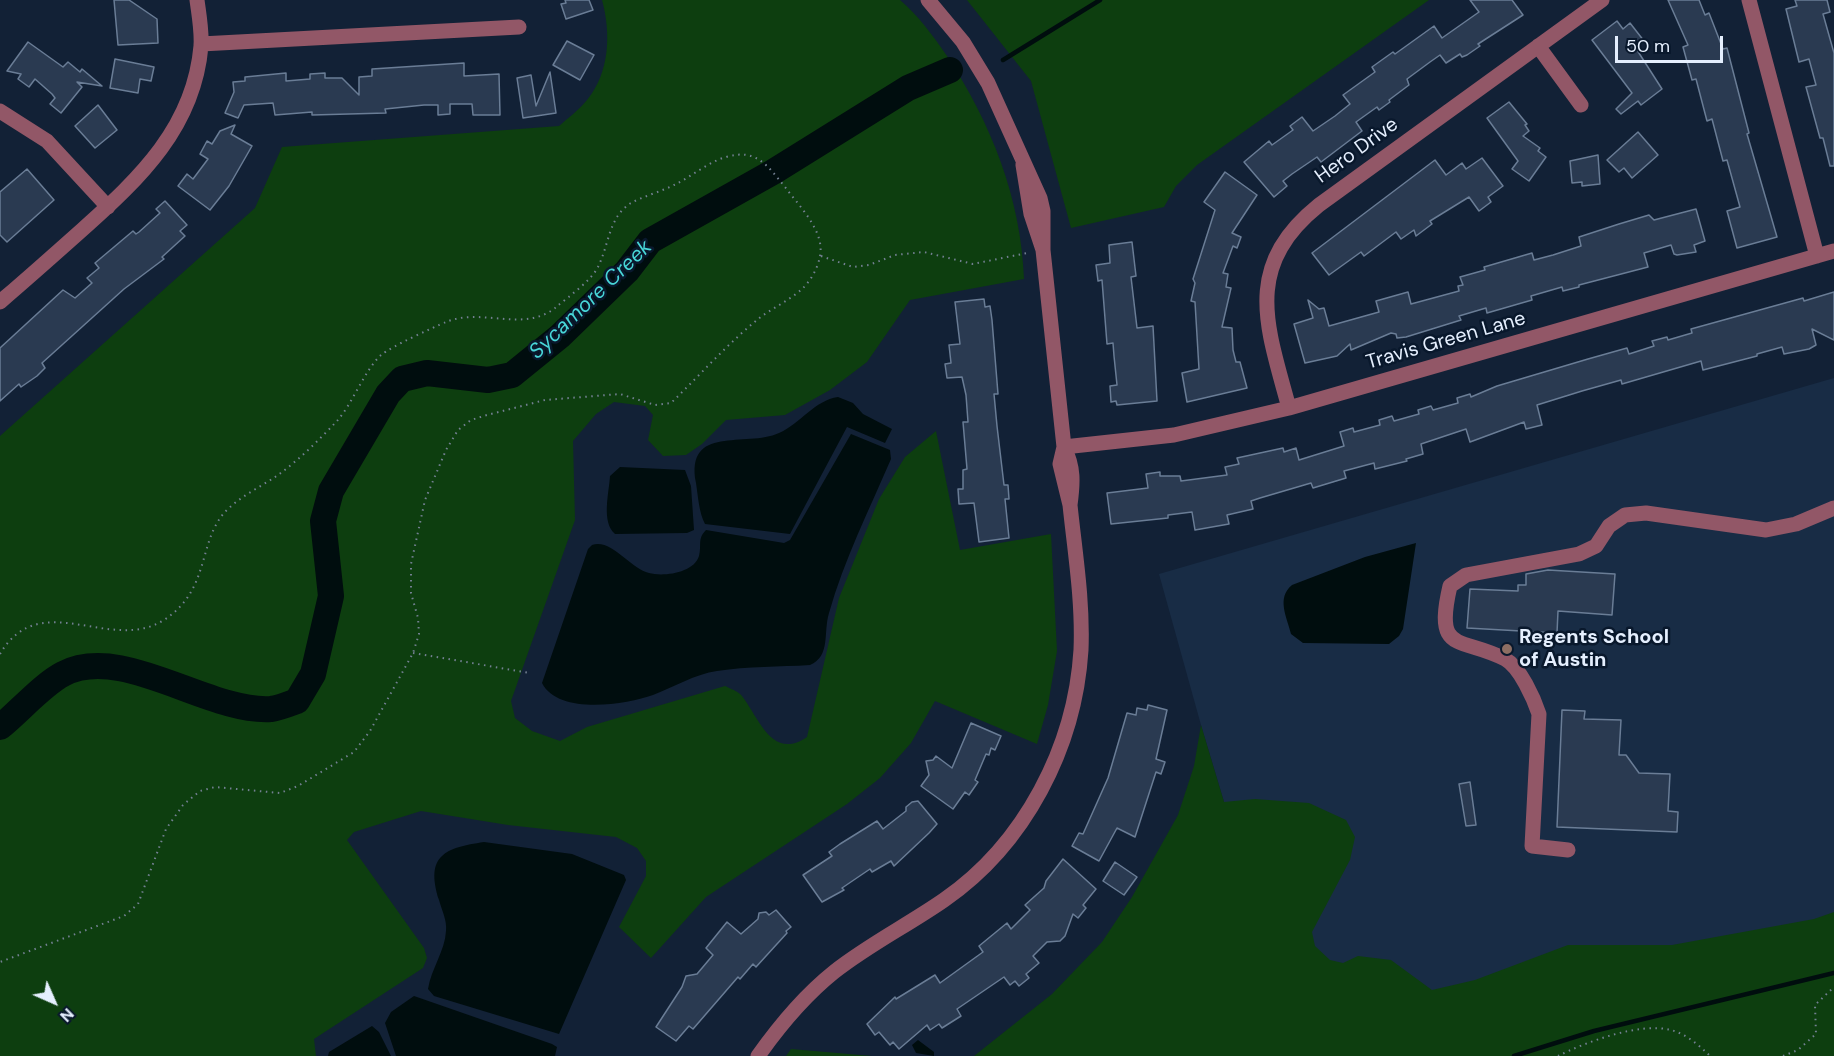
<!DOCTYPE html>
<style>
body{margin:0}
#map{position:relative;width:1834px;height:1056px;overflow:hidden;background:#122136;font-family:"DM Sans",sans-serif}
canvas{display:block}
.north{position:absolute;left:24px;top:972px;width:60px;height:60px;-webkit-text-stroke:4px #09182c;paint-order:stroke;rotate:135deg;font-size:16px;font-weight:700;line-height:24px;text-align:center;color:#e5effe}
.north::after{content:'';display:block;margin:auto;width:21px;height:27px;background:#e5effe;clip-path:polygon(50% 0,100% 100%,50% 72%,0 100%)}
.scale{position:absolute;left:1615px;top:36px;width:108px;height:27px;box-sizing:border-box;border:3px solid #e5effe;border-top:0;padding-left:8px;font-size:18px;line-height:21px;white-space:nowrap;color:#e5effe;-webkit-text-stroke:4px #09182c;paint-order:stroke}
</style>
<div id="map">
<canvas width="1834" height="1056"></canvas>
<div class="north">N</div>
<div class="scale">50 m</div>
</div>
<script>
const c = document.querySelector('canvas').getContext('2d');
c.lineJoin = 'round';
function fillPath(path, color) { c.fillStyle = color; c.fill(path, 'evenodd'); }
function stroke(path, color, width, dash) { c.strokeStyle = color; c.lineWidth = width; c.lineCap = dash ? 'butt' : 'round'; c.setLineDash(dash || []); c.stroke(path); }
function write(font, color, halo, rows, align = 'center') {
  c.font = font + ' "DM Sans",sans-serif'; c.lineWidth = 5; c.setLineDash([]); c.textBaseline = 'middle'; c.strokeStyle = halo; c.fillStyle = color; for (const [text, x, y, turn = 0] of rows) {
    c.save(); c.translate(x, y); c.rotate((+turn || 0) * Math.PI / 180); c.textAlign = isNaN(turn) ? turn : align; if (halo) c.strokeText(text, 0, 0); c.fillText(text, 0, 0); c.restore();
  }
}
fillPath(new Path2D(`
 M1834 378V1010L1300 1056 1201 725 1159 574Z`), '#182c45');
fillPath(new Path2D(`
 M602 0H900C918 15 934 37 947 56 991 123 1021 198 1024 279L910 300 867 362 830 390 785 415 726 420 702 444 686 455 663 456 648 440 653 415 645 406 614 402 596 414 573 441 575 520 511 701 515 718 532 731 560 741 587 727 725 686C731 689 738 691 742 696 759 718 772 761 807 737L839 598 879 499 905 457 936 431 960 550 1051 534 1057 651 1048 705 1037 744 935 701 911 743 880 778 847 804 706 897 651 958 619 927 646 876V861L637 848 616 837 508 825 421 811 354 832 347 840 424 948 427 958 423 968 314 1039 316 1056H0V436L255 208 282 147 559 126C568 118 580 109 587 100 610 72 611 33 602 0Z
 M967 0H1429L1197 165 1176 186 1164 207 1071 228 1031 81Z
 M1201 725 1224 802 1255 799 1309 803 1346 820 1355 837 1350 860 1312 932 1315 946 1330 960 1343 963 1358 956 1391 960 1432 990 1475 980 1568 945H1672L1814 919 1834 912V1056H974L1052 994 1102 942 1132 897 1178 815 1194 766Z
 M791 1049 872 1056H786Z`), '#0d3e0f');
fillPath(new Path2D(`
 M838 397 853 403 863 414 892 429 885 443 847 427 790 534 705 524C699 513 698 496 696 483 685 424 746 448 779 433 800 424 815 400 838 397Z
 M851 434 890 450 891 459C869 510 844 560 829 613 823 633 831 656 810 665 779 667 748 666 717 671 695 674 674 687 653 695 625 705 558 715 542 683L588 549 592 545C611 538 631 569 649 573 663 577 694 573 699 556 702 545 697 539 706 530L784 543 790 540Z
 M620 467 685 470 691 486 694 530 687 533 615 534C601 522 609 493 610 476Z
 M1416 543 1403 629 1399 636 1389 644 1303 643 1291 634C1287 617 1276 598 1292 585L1365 557Z
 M484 842 572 854 624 875 626 880 559 1034 434 996 428 989C431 969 445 951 446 931 447 920 442 911 439 900 425 855 445 848 484 842Z
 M414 996 552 1044 557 1047 555 1056H396L385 1023 391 1012Z
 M372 1026 379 1032 391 1056H328L329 1052Z
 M918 1040 934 1052V1056L916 1053 912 1045Z`), '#000d0e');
stroke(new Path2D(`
 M1003 60 1100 0
 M1514 1056 1594 1031 1834 973`), '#000d0e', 4.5);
stroke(new Path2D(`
 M0 727C19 712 42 685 63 674 122 643 208 713 271 709 279 708 289 704 297 701L313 674 331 596 323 521 331 491 388 394 402 379 427 373 488 380 512 375 560 336 627 271 650 241 773 172 908 88 950 70`), '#000d0e', 26);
const building = new Path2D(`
 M114 0H129L157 19 158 43 118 45Z
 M565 0H589L593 10 566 19 561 4 566 3Z
 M1470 0H1512L1523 15 1478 44 1480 46 1467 55 1462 57 1460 54 1446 63 1440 55 1430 62 1407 79 1409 85 1389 100 1390 102 1379 110 1377 107 1356 122 1362 131 1321 162 1317 157 1292 174 1283 181 1287 186 1274 197 1244 162 1269 141 1272 145 1293 130 1290 126 1302 117 1313 131 1335 116 1350 104 1343 95 1375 72 1372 67 1393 52 1395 54 1434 26 1442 38 1479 12Z
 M1668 0H1699L1705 15 1709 13 1723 49 1727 48 1749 133 1747 134 1777 237 1737 248 1727 211 1740 207 1727 160 1723 161 1712 119 1707 121 1696 79 1692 80 1683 47 1688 45Z
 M1795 0H1827L1830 12 1823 14 1834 53V166H1830L1823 138H1820L1806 87 1816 85 1809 59 1799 62 1786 9 1797 6Z
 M1617 21 1623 29 1630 23 1644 41 1636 47 1637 50 1662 89 1641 105 1638 101 1621 114 1616 109 1632 93 1592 40Z
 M567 41 594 55 580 80 553 65Z
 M28 42 63 67 68 62 80 72 82 69 102 86 77 82 82 87 61 113 50 104 55 98 52 94 35 79 29 87 18 79 21 74 7 71Z
 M115 59 154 67 151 81 140 79 138 93 110 88Z
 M464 63V76L499 74 500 115H473L472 104H450V114L438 115V105H424L385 109 386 113 312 115V112L275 115 273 103 244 105 238 118 225 113 234 92 233 82 245 81V77L286 73V81L310 79V74L325 73V78H342L359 95V77L372 76V69Z
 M550 72 556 113 523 118 517 78 531 75 536 106Z
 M1509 102 1527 124 1525 125 1529 131 1523 136 1540 148 1538 151 1546 157 1529 181 1512 169 1518 161 1487 118Z
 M98 105 117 130 95 148 75 126Z
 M235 125 231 134 252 146 229 186 210 210 178 186 187 174 193 179 208 159 200 154 207 141 212 144 220 131Z
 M1638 132 1658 155 1632 178 1624 168 1619 172 1607 160Z
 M1598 155 1600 184 1582 186V182L1572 183 1570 161Z
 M1482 158 1503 186 1488 197 1491 202 1479 211 1469 197 1430 221 1432 224 1416 236 1414 230 1401 239 1396 232 1364 256 1361 252 1329 275 1312 253 1435 160 1446 175 1462 163 1466 169Z
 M27 169 54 200 7 242 0 235V192Z
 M1225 172 1257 195 1232 233 1241 237 1237 248 1233 246 1223 273 1228 274 1226 287 1231 288 1222 327 1232 328 1233 350 1236 362H1240L1247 388 1187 402 1182 373 1199 369 1195 302 1191 301 1195 283 1193 279 1215 210 1204 202Z
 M165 201 187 225 180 231 185 236 162 257 164 259 124 289 42 363 45 368 37 376 21 387 19 384 0 401V348L63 290 75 298 92 283 87 278 99 268 95 263 133 231 136 234 139 232 160 213 156 209Z
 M1696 209 1705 241 1694 245 1696 252 1677 255 1674 254 1671 245 1644 253 1648 267 1579 285V287L1563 291 1562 287 1531 296 1532 300 1487 313 1486 308 1459 316 1461 320 1406 337 1397 338 1396 334 1391 333 1351 350 1350 344 1337 356 1305 363 1294 324 1313 318 1308 300 1319 309 1324 308 1329 326 1379 312 1376 301 1408 292 1411 304 1459 291 1458 286 1463 285 1460 277 1485 270 1484 267 1532 253 1534 260 1553 255 1581 246 1579 237 1619 224 1649 215 1654 220Z
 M1132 242 1136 276 1131 277 1137 328 1153 326 1157 401 1117 405 1116 401 1111 402 1110 386 1117 385 1114 356 1113 343 1107 344 1102 280 1098 281 1096 265 1110 263 1109 245Z
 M1834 292V340L1812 329 1816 345 1809 349 1784 354 1782 347 1757 354V356L1703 370 1701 361 1622 384 1621 380 1582 391 1537 405 1542 425 1526 429 1524 422 1470 442 1466 429 1421 444 1423 454 1406 459 1407 461 1375 469 1374 463 1344 471 1346 478 1313 488 1311 483 1260 498 1251 501 1253 509 1227 515 1229 524 1195 530 1192 512 1168 515V518L1111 524 1107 493 1148 488 1146 474 1160 472V476H1180L1181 481 1227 475 1225 467 1239 464 1237 458 1283 448 1284 452 1296 448 1299 460 1344 446 1340 432 1353 428 1354 432 1380 425 1379 420 1392 416 1394 421 1419 414 1418 410 1431 406 1433 410 1458 403 1457 398 1470 394 1471 397 1497 386 1588 359 1627 348 1629 354 1654 346 1652 341 1667 337 1668 340 1692 333 1691 329 1803 298 1804 301Z
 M984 299 985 307 990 306 992 320 998 394H994L997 426 1004 485H1008L1009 499H1005L1009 538 979 542 974 503 959 504 958 489H963V470L967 469 963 422H968L966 395 962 377 947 378 945 364 951 363 949 345 960 344 955 302Z
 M1548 570 1615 574 1612 615 1558 611 1557 633 1467 628 1470 589 1518 591V585H1526V574Z
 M1148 705 1167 710 1156 759 1165 762 1161 774 1156 772 1135 837 1117 828 1099 861 1072 846 1079 833 1083 834 1108 778 1127 713 1136 715 1137 708 1147 710Z
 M1562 710 1585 711 1584 719 1621 720 1619 755H1626L1639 773 1670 774 1668 811 1678 812 1677 832 1557 827Z
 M971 723 1001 736 995 750 991 748 989 755 986 754 975 780 978 782 969 795 965 792 953 809 921 786 929 775 926 761 933 760 936 756 952 768Z
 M1470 782 1476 825 1466 826 1459 784Z
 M918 801 937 824 929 833 894 866 891 861 872 872 870 869 842 888 844 890 822 902 803 875 832 856 829 852 840 844 877 821 883 829 906 811V807L912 802Z
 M1063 859 1096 889 1083 905 1086 908 1078 918 1073 914 1065 936 1060 941 1047 942 1033 956 1039 963 1026 974 1029 978 1019 986 1015 981 1010 985 1004 977 957 1009 961 1016 942 1028 939 1024 930 1030 927 1025 899 1049 893 1042 890 1045 879 1032 875 1035 867 1024 895 997 896 999 935 975 940 983 983 952 979 946 1007 923 1011 929 1030 910 1025 905 1044 888 1046 881Z
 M1115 862 1137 877 1124 895 1103 881Z
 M776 910 791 927 786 931 787 933 756 967 753 964 740 979 738 977 693 1029 689 1026 676 1041 656 1027 682 987 686 976 697 974 713 955 706 948 727 922 741 934 758 919 759 913 766 912 769 915Z`);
fillPath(building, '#2a3a51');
stroke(building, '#6a7d96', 1.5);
stroke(new Path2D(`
 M821 256 853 267 869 265 895 255 924 252 973 264 1027 253
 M413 653 530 673
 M0 654C40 586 110 654 164 620 213 588 196 538 229 508 243 495 262 486 278 475 299 460 320 439 337 421 353 403 364 371 381 355 392 346 432 328 446 322 481 307 523 333 555 308 568 297 591 281 598 267 606 251 608 232 617 217 620 212 626 206 631 203 644 196 660 192 674 185 691 177 708 162 726 157 756 148 767 165 785 187 799 206 825 231 820 256 818 268 810 282 801 290 789 300 775 307 762 316 730 341 701 374 671 403L655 405 620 394 545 400 487 415 471 420 458 430 446 450 425 500 411 564V593L418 618 419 634 413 653 370 731 354 752 298 786 280 793 215 787 200 791 183 805 166 829 138 904 124 916 0 962
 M1558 1056C1586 1042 1639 1022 1671 1030 1686 1034 1699 1045 1710 1056
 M1783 1056 1798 1050 1816 1034 1815 1005 1834 987`), '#738092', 2, [1.5, 4.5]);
stroke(new Path2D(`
 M928 0 963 42 988 83 1040 198 1043 211V250L1031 214 1023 165
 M1749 0 1817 256
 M201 44 519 27
 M1538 46 1581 105
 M0 111 47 141 108 207
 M1043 250 1064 447C1074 467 1073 483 1070 505L1060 464 1064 447
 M0 302C28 278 55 254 83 229 140 178 194 127 201 46 202 31 199 15 197 0
 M1289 408C1267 326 1242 267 1319 205L1602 0
 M1064 447 1174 435 1289 408 1834 251
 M1568 850 1532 846 1539 714C1534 699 1520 667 1505 659 1460 636 1434 655 1450 586L1466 575 1579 554 1596 546 1609 526 1625 515 1646 513 1766 530 1796 524 1834 508
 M758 1056C780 1025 804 996 834 972 868 945 908 925 944 900 1025 844 1075 747 1081 650 1083 601 1075 553 1070 505`), '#925767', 15);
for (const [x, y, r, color] of [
 [1507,649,6,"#8d6e63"]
]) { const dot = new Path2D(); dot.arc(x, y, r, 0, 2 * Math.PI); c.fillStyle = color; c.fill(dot); stroke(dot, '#09182c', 2); }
write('20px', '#e5effe', '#09182c', [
 ["Hero Drive",1357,151,-36],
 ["Travis Green Lane",1446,341,-16]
]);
write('bold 20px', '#e5effe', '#09182c', [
 ["Regents School",1519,638],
 ["of Austin",1519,661]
], 'left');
write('italic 21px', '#48d6d8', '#09182c', [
 ["Sycamore Creek",591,300,-44]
]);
</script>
